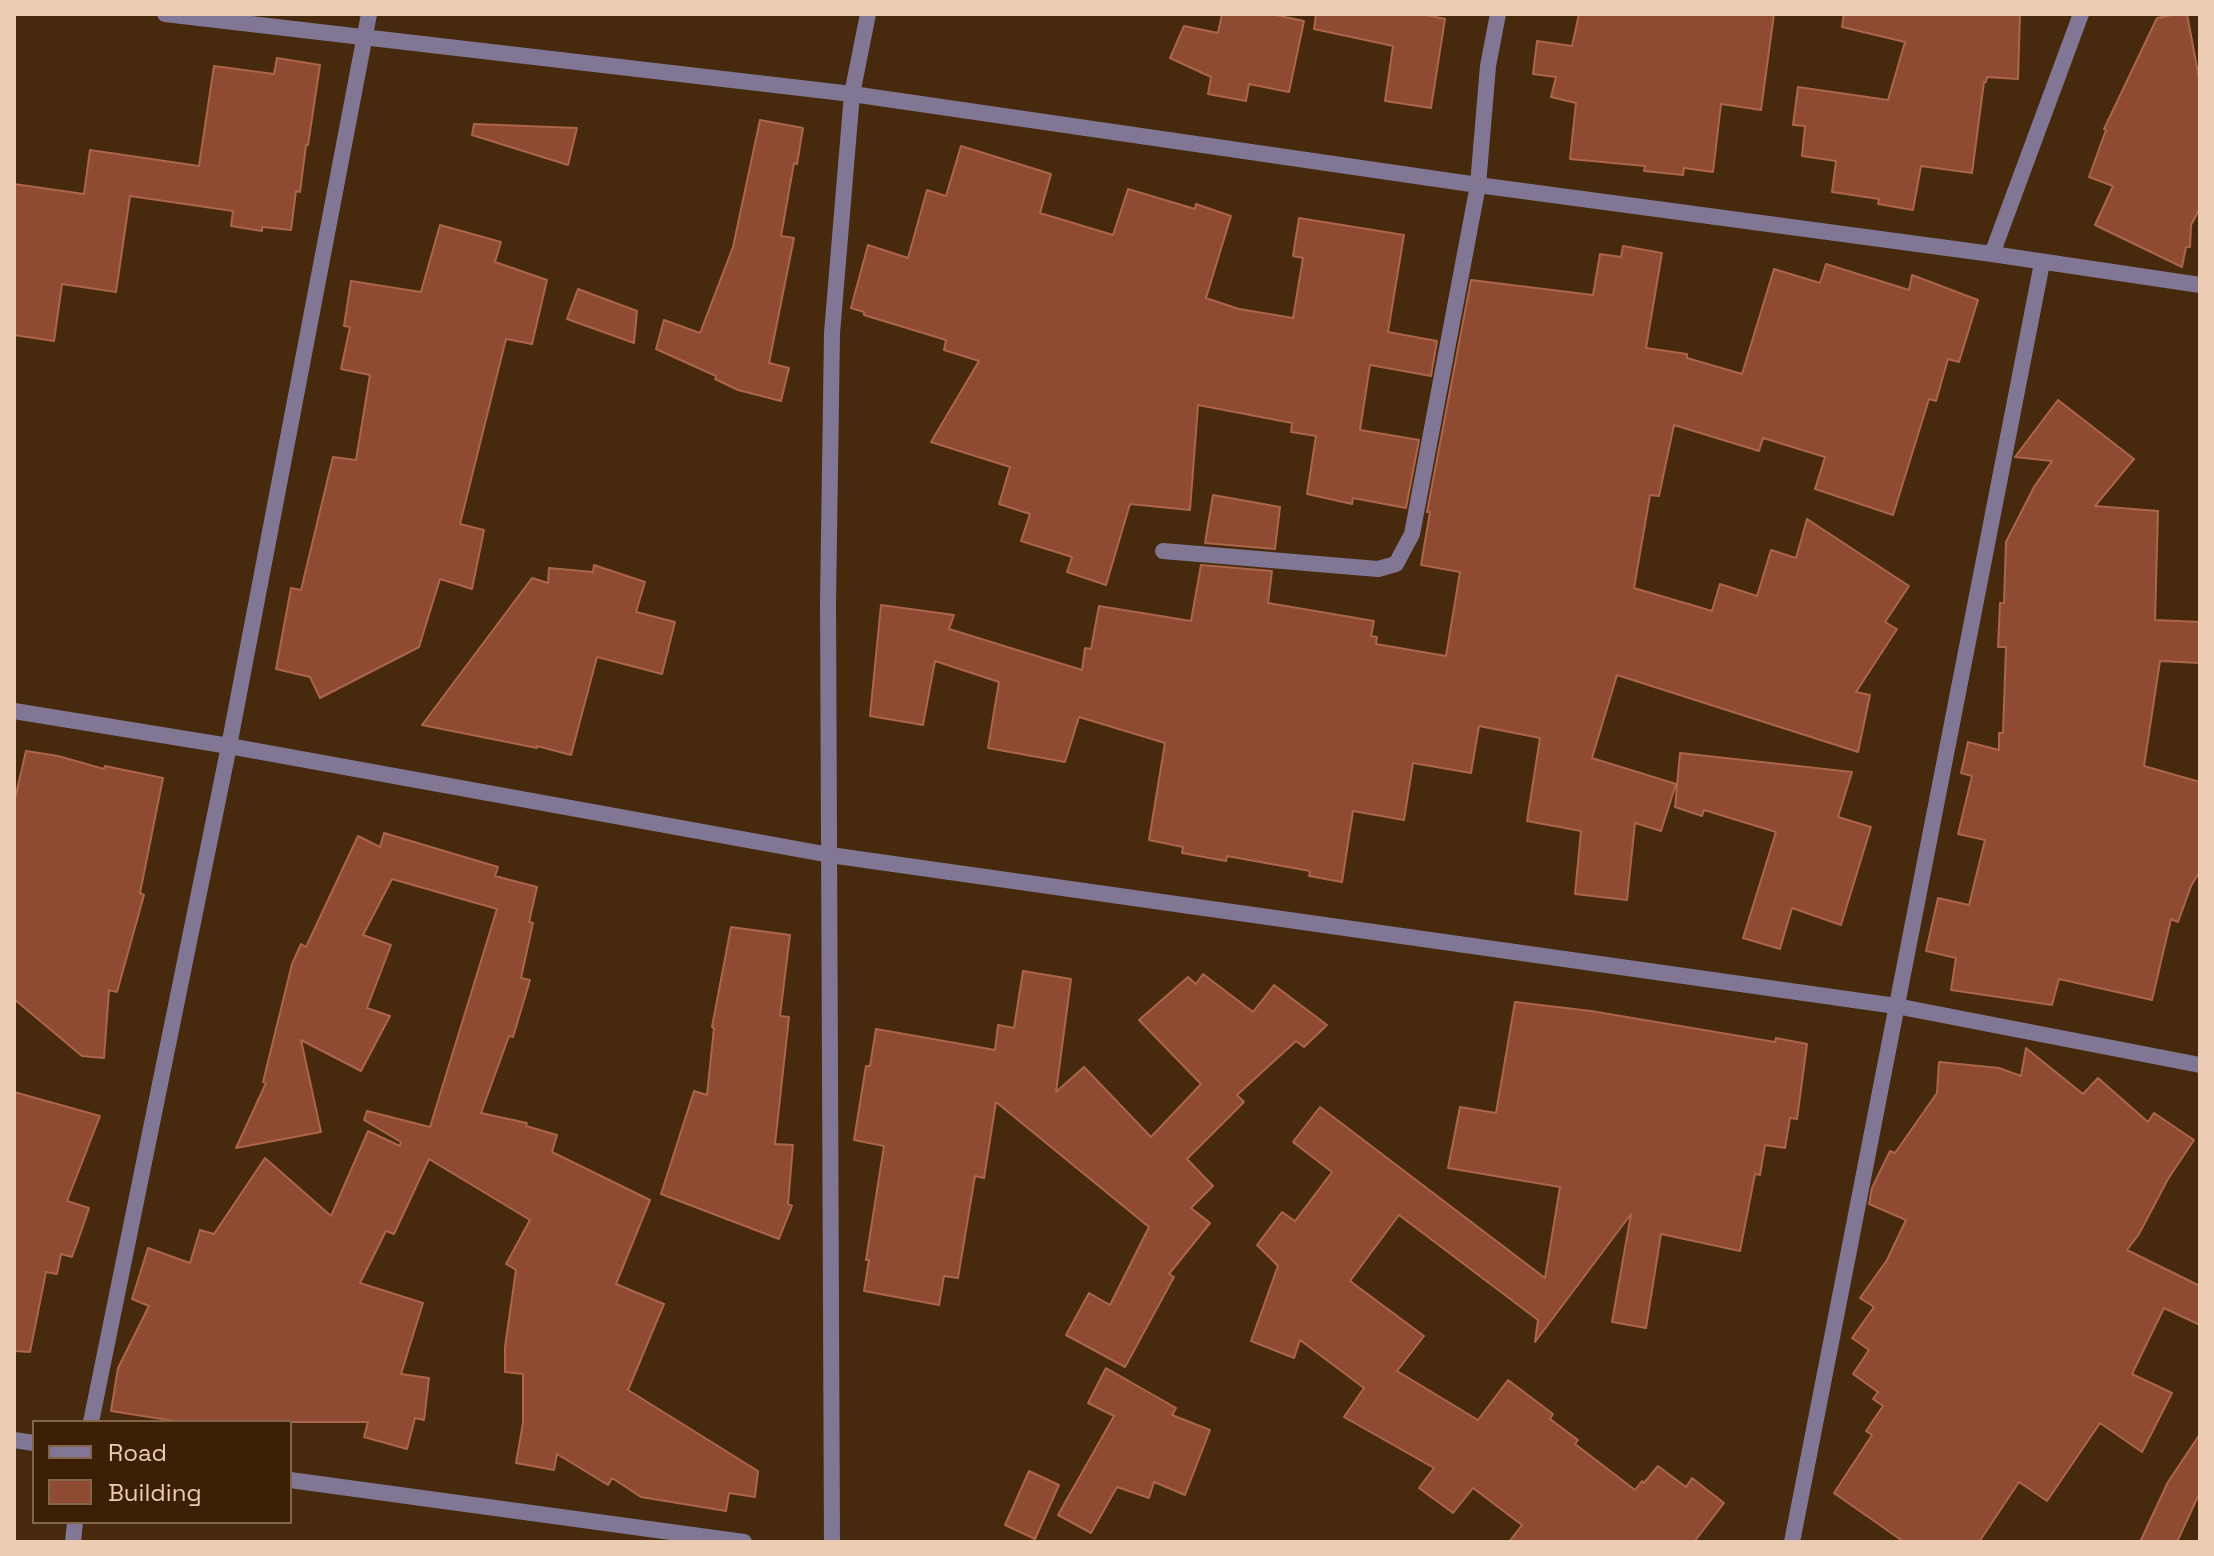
<!DOCTYPE html>
<style>
body{margin:0}
#map{position:relative;width:2214px;height:1556px;overflow:hidden;background:#472a0e;font-family:"Space Grotesk",sans-serif}
canvas{display:block}
.frame{position:absolute;inset:0;border:16px solid #ecccb3;pointer-events:none}
.legend{position:absolute;left:32px;top:1420px;width:260px;height:104px;box-sizing:border-box;background:#3c2004;border:2px solid #82654a;margin:0;padding:10px 14px;list-style:none;font-size:24px;color:#ecccb3}
.legend li{display:flex;align-items:center;gap:16px;height:40px}
.legend b{width:40px;border:2px solid #82654a}
</style>
<div id="map">
<canvas width="2214" height="1556"></canvas>
<div class="frame"></div>
<ul class="legend">
<li><b style="height:10px;background:#817794"></b>Road</li>
<li><b style="height:22px;background:#8e4b31"></b>Building</li>
</ul>
</div>
<script>
const c = document.querySelector('canvas').getContext('2d');
c.lineJoin = 'round';
function fillPath(path, color) { c.fillStyle = color; c.fill(path, 'evenodd'); }
function stroke(path, color, width, dash) { c.strokeStyle = color; c.lineWidth = width; c.lineCap = dash ? 'butt' : 'round'; c.setLineDash(dash || []); c.stroke(path); }
const building = new Path2D(`
 M1222 14H1271L1304 21 1289 92 1249 84 1246 101 1208 94 1211 77 1170 58 1184 26 1218 33Z
 M1316 14H1422L1445 19 1431 108 1385 101 1393 46 1314 29Z
 M1579 14H1774L1761 110 1721 104 1713 172 1684 168 1683 175 1644 171 1645 166 1570 159 1576 103 1551 97 1556 77 1533 74 1537 41 1572 46Z
 M1844 14H2020L2018 79 1987 77 1986 82H1984L1972 173 1921 166 1913 210 1878 204 1879 199 1832 192 1836 161 1802 156 1805 126 1793 125 1798 87 1888 100 1905 42 1842 27Z
 M2178 14H2187L2200 84V208L2191 225 2190 247H2186L2182 267 2095 225 2113 186 2089 177 2106 130 2104 129 2157 18Z
 M277 58 320 65 308 145H306L300 192 296 191 291 230 262 227V231L231 226 233 211 130 196 116 292 62 284 54 341 14 335V184L84 194 90 150 199 166 214 66 274 74Z
 M760 120 803 128 797 164 794 163 781 236 794 238 769 363 789 368 781 401 738 390 715 379 716 376 656 349 664 320 700 333 733 247Z
 M474 124 577 128 568 165 472 135Z
 M961 146 1051 174 1040 213 1113 235 1128 189 1195 209 1196 204 1231 216 1206 298 1239 309 1293 318 1303 258 1293 256 1299 218 1404 235 1388 332 1437 341 1431 376 1370 365 1360 430 1419 440 1406 508 1353 498 1352 504 1307 494 1316 436 1291 432 1292 423 1198 405 1190 510 1130 504 1106 585 1067 572 1072 557 1021 541 1030 514 999 504 1010 467 931 442 979 361 944 350 946 340 864 315V312L851 308 868 245 908 258 927 190 946 196Z
 M440 225 501 242 495 262 547 280 532 344 506 339 460 524 484 530 472 589 440 579 419 647 320 698 310 677 276 669 291 588 301 590 333 457 356 460 370 375 341 369 350 327 344 326 351 281 421 292Z
 M1623 246 1662 253 1646 348 1687 354V358L1742 374 1774 269 1820 283 1826 264 1909 290 1912 275 1978 300 1959 362 1948 359 1936 401 1929 399 1893 515 1815 489 1825 457 1763 438 1759 451 1674 425 1659 496 1650 495 1634 588 1712 611 1720 584 1757 596 1771 550 1796 558 1807 519 1909 586 1885 622 1897 629 1856 692 1870 695 1858 752 1617 675 1592 758 1676 784 1661 831 1635 823 1627 900 1575 894 1581 831 1527 821 1540 738 1479 726 1471 773 1413 763 1404 820 1353 811 1342 882 1309 876 1310 871 1227 856 1226 861 1182 853 1183 847 1149 840 1165 743 1079 717 1065 762 988 748 999 682 935 661 923 725 870 716 881 605 954 615 949 629 1082 670 1085 648 1091 649 1099 606 1191 621 1201 565 1272 571 1268 603 1374 621 1371 636 1377 637 1376 644 1446 656 1460 572 1421 565 1430 512H1427L1471 280 1593 295 1600 254 1621 257Z
 M578 289 637 311 634 343 567 319Z
 M2058 400 2134 459 2095 506 2158 511 2155 620 2200 622V663L2160 661 2144 766 2200 782V871L2191 886 2178 922 2171 919 2152 1000 2059 979 2052 1005 1951 990 1956 958 1926 951 1938 898 1969 905 1985 840 1958 834 1972 776 1961 773 1968 742 1999 750V733H2003L2006 647H1998L2000 603H2004L2006 542 2034 487 2052 461 2015 457Z
 M1213 495 1280 507 1275 549 1205 543Z
 M594 565 645 582 636 612 675 622 662 674 597 657 571 755 537 746V748L422 725 532 578 548 583 549 568 593 572Z
 M26 751 58 756 104 769 105 766 163 778 140 893 144 895 117 992 109 990 104 1058 82 1056 14 999V803Z
 M1680 753 1852 772 1838 817 1871 827 1841 925 1792 908 1780 949 1743 938 1776 832 1704 810 1702 816 1675 807Z
 M384 833 498 867 495 876 537 887 529 922 533 923 521 978 530 980 513 1037 509 1036 481 1113 527 1123 526 1126 557 1135 552 1152 650 1200 616 1284 664 1304 628 1390 758 1471 755 1497 729 1493 726 1511 641 1497 612 1478 608 1485 557 1454 554 1470 516 1463 523 1423V1374L505 1372V1347L516 1270 506 1264 530 1220 429 1159 394 1234 386 1231 360 1283 423 1303 401 1374 429 1378 424 1420 415 1418 407 1449 364 1437 368 1422H181L111 1411 118 1368 149 1306 132 1299 148 1248 190 1263 200 1230 214 1234 265 1158 331 1216 368 1131 400 1146 401 1142 364 1120 367 1111 430 1127 497 909 392 879 363 935 391 945 367 1008 390 1016 361 1071 301 1040 321 1132 236 1148 266 1083 263 1082 292 964 301 944 306 947 358 836 380 847Z
 M731 927 790 935 780 1016 789 1017 775 1144 793 1145 788 1204 792 1206 779 1239 661 1194 694 1091 707 1095 714 1028 712 1027Z
 M1023 971 1071 979 1056 1092 1084 1067 1151 1137 1201 1084 1139 1020 1188 977 1196 984 1203 974 1253 1012 1274 985 1327 1025 1304 1047 1296 1041 1237 1095 1244 1102 1187 1159 1213 1186 1191 1208 1210 1223 1169 1274 1174 1277 1125 1367 1066 1335 1089 1293 1110 1305 1149 1227 996 1102 984 1178 975 1176 958 1278 944 1276 939 1305 864 1291 869 1260H866L884 1146 854 1140 866 1066H870L876 1029 995 1050 998 1025 1014 1028Z
 M1515 1002 1591 1011 1775 1042 1776 1038 1807 1044 1797 1119 1790 1118 1785 1148 1765 1145 1760 1175 1755 1174 1740 1251 1661 1234 1646 1328 1612 1322 1631 1214 1535 1342 1538 1320 1399 1215 1350 1281 1424 1336 1397 1371 1478 1420 1508 1380 1553 1414 1550 1419 1578 1440 1575 1444 1635 1490 1642 1481 1644 1483 1658 1466 1686 1487 1692 1478 1724 1503 1694 1542H1509L1522 1525 1473 1488 1453 1513 1419 1488 1434 1468 1344 1417 1364 1388 1300 1340 1294 1358 1251 1341 1278 1266 1257 1245 1282 1212 1295 1221 1332 1172 1293 1142 1320 1107 1545 1278 1560 1187 1448 1168 1460 1107 1496 1113Z
 M2026 1048 2083 1094 2098 1078 2148 1122 2154 1113 2194 1140 2168 1179 2139 1234 2127 1250 2200 1286V1325L2164 1308 2132 1374 2172 1393 2142 1452 2100 1423 2047 1501 2019 1482 1979 1542H1904L1834 1493 1872 1435 1866 1431 1883 1406 1873 1399 1878 1392 1853 1374 1869 1350 1852 1338 1874 1307 1860 1298 1887 1260 1906 1220 1869 1204 1872 1188 1890 1151 1895 1153 1937 1093 1939 1062 1999 1068 2021 1076Z
 M14 1092 100 1116 67 1201 89 1208 82 1229 72 1257 61 1254 57 1274 46 1272 30 1352 14 1351Z
 M1106 1368 1176 1408 1172 1415 1210 1430 1185 1495 1154 1482 1149 1498 1117 1487 1091 1533 1058 1515 1114 1416 1088 1403Z
 M2200 1434V1492L2177 1542H2140L2168 1482Z
 M1029 1471 1059 1485 1035 1539 1005 1525Z`);
fillPath(building, '#8e4b31');
stroke(building, '#ac654b', 2);
stroke(new Path2D(`
 M165 14 852 94 1478 185 1488 66 1498 14
 M1992 254 2081 14
 M1163 551 1378 569 1396 564 1412 534 1478 185 1992 254 2200 285
 M14 711 229 746 830 855 1896 1006 2200 1065
 M91 1422 229 746 369 14
 M14 1440 34 1443
 M290 1480 744 1542
 M73 1542 75 1522
 M832 1542 828 602 832 333 852 94 868 14
 M1792 1542 2042 263`), '#817794', 16);
</script>
